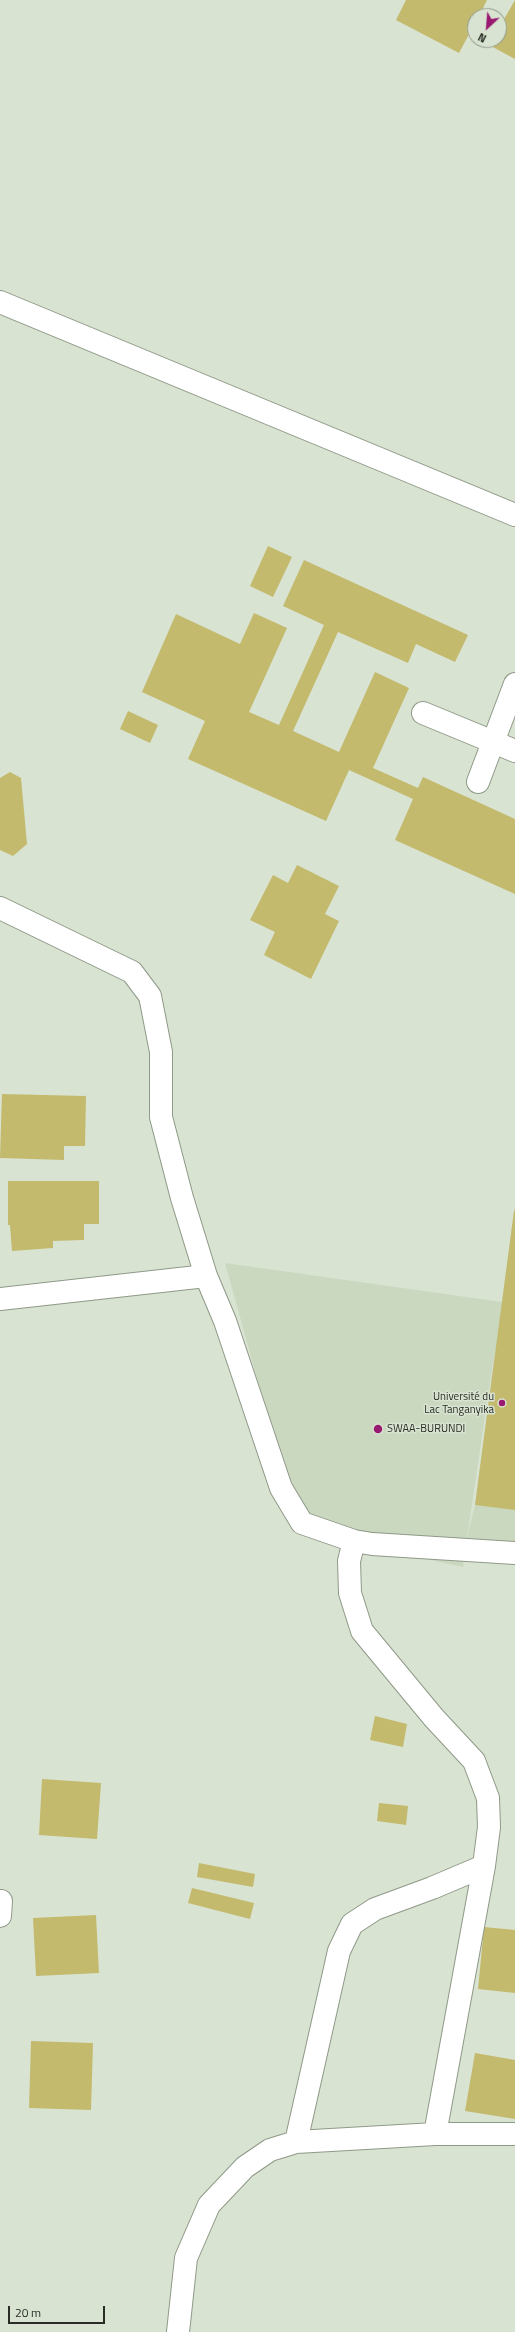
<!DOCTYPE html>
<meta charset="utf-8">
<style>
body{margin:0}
#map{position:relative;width:515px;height:2332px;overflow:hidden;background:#d9e3d1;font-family:"Titillium Web",sans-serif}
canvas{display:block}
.north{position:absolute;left:467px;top:8px;width:40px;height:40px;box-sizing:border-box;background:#d9e3d1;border:1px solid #929a8c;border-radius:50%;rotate:206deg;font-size:11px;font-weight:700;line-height:16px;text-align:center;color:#282c25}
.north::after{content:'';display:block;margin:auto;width:14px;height:18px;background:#991a70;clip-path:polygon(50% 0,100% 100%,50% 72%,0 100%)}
.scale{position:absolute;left:8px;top:2306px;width:97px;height:18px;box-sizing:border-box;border:2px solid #282c25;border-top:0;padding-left:5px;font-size:12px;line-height:14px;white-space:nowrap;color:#282c25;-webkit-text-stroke:3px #d9e3d1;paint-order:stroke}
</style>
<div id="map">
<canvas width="515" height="2332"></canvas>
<div class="north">N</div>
<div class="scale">20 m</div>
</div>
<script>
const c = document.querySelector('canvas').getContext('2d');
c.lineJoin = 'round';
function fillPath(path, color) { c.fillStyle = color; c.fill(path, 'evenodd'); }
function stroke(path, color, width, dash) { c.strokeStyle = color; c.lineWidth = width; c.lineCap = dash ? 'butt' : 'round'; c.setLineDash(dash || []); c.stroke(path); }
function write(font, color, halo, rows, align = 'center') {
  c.font = font + ' "Titillium Web",sans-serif'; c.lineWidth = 3; c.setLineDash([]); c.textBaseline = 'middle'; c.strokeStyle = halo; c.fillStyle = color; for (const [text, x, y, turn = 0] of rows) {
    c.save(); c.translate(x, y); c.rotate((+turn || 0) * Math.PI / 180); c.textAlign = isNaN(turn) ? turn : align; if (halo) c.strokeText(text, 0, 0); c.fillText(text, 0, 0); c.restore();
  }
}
fillPath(new Path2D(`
 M515 1204V1557L465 1552 463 1567 328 1538 304 1506 289 1476 258 1382 225 1263 502 1302ZM496 1342 475 1505 467 1538Z`), '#cad8c0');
fillPath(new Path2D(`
 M406 0H487L479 16H475V23L459 53 396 20Z
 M515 0V59L489 45 492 40H499V28Z
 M268 546 292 557 273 597 250 586Z
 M304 560 468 635 455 662 416 644 408 663 338 632 293 731 339 752 375 672 409 688 373 768 418 788 423 777 515 819V894L395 840 413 799 349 770 326 821 188 759 205 721 142 692 176 614 240 644 254 613 287 628 249 712 279 725 324 625 283 606Z
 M128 711 158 725 150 743 120 729Z
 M10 772 21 778 27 844 13 856 0 850V778Z
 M297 865 339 886 325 914 339 921 311 979 264 955 275 932 250 920 273 875 288 883Z
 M2 1094 86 1096 85 1146H64V1160L0 1158Z
 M8 1181H99V1224H84V1240L53 1241V1248L12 1251 10 1225H8Z
 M514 1211H515V1510L475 1505Z
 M375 1716 407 1724 403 1747 370 1740Z
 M42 1779 101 1783 97 1839 39 1835Z
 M379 1803 408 1806 406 1825 377 1821Z
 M199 1863 255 1874 253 1887 197 1877Z
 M192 1888 254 1903 250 1919 188 1903Z
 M96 1915 99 1973 36 1976 33 1918Z
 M484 1927 515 1930V1993L478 1989Z
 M31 2041 93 2043 91 2110 29 2108Z
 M475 2053 515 2060V2119L465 2111Z`), '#c3ba6e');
const minor = new Path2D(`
 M0 302 515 515
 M423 713 515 751
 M478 782 515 684
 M0 908 132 972 150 996 161 1052V1117L182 1198 206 1276 225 1321 281 1488 302 1523 354 1541 372 1544 515 1553
 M0 1299 206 1276
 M354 1541 349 1561 350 1593 362 1631 434 1718 474 1761 488 1798 489 1827 484 1866 435 2134
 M0 1916 1 1901
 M296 2142 339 1951 352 1924 375 1909 432 1888 484 1866
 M178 2332 186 2258 209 2205 245 2167 270 2150 296 2142 435 2134H515`);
stroke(minor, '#8f9988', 24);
stroke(minor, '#fff', 22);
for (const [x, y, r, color] of [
 [502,1403,4,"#991a70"],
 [378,1429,5,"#991a70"]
]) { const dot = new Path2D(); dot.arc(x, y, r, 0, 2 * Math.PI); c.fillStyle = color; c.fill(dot); stroke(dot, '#d9e3d1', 1.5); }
write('11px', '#282c25', '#d9e3d1', [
 ["Université du",494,1397],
 ["Lac Tanganyika",494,1410],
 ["SWAA-BURUNDI",387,1429,"left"]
], 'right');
</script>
